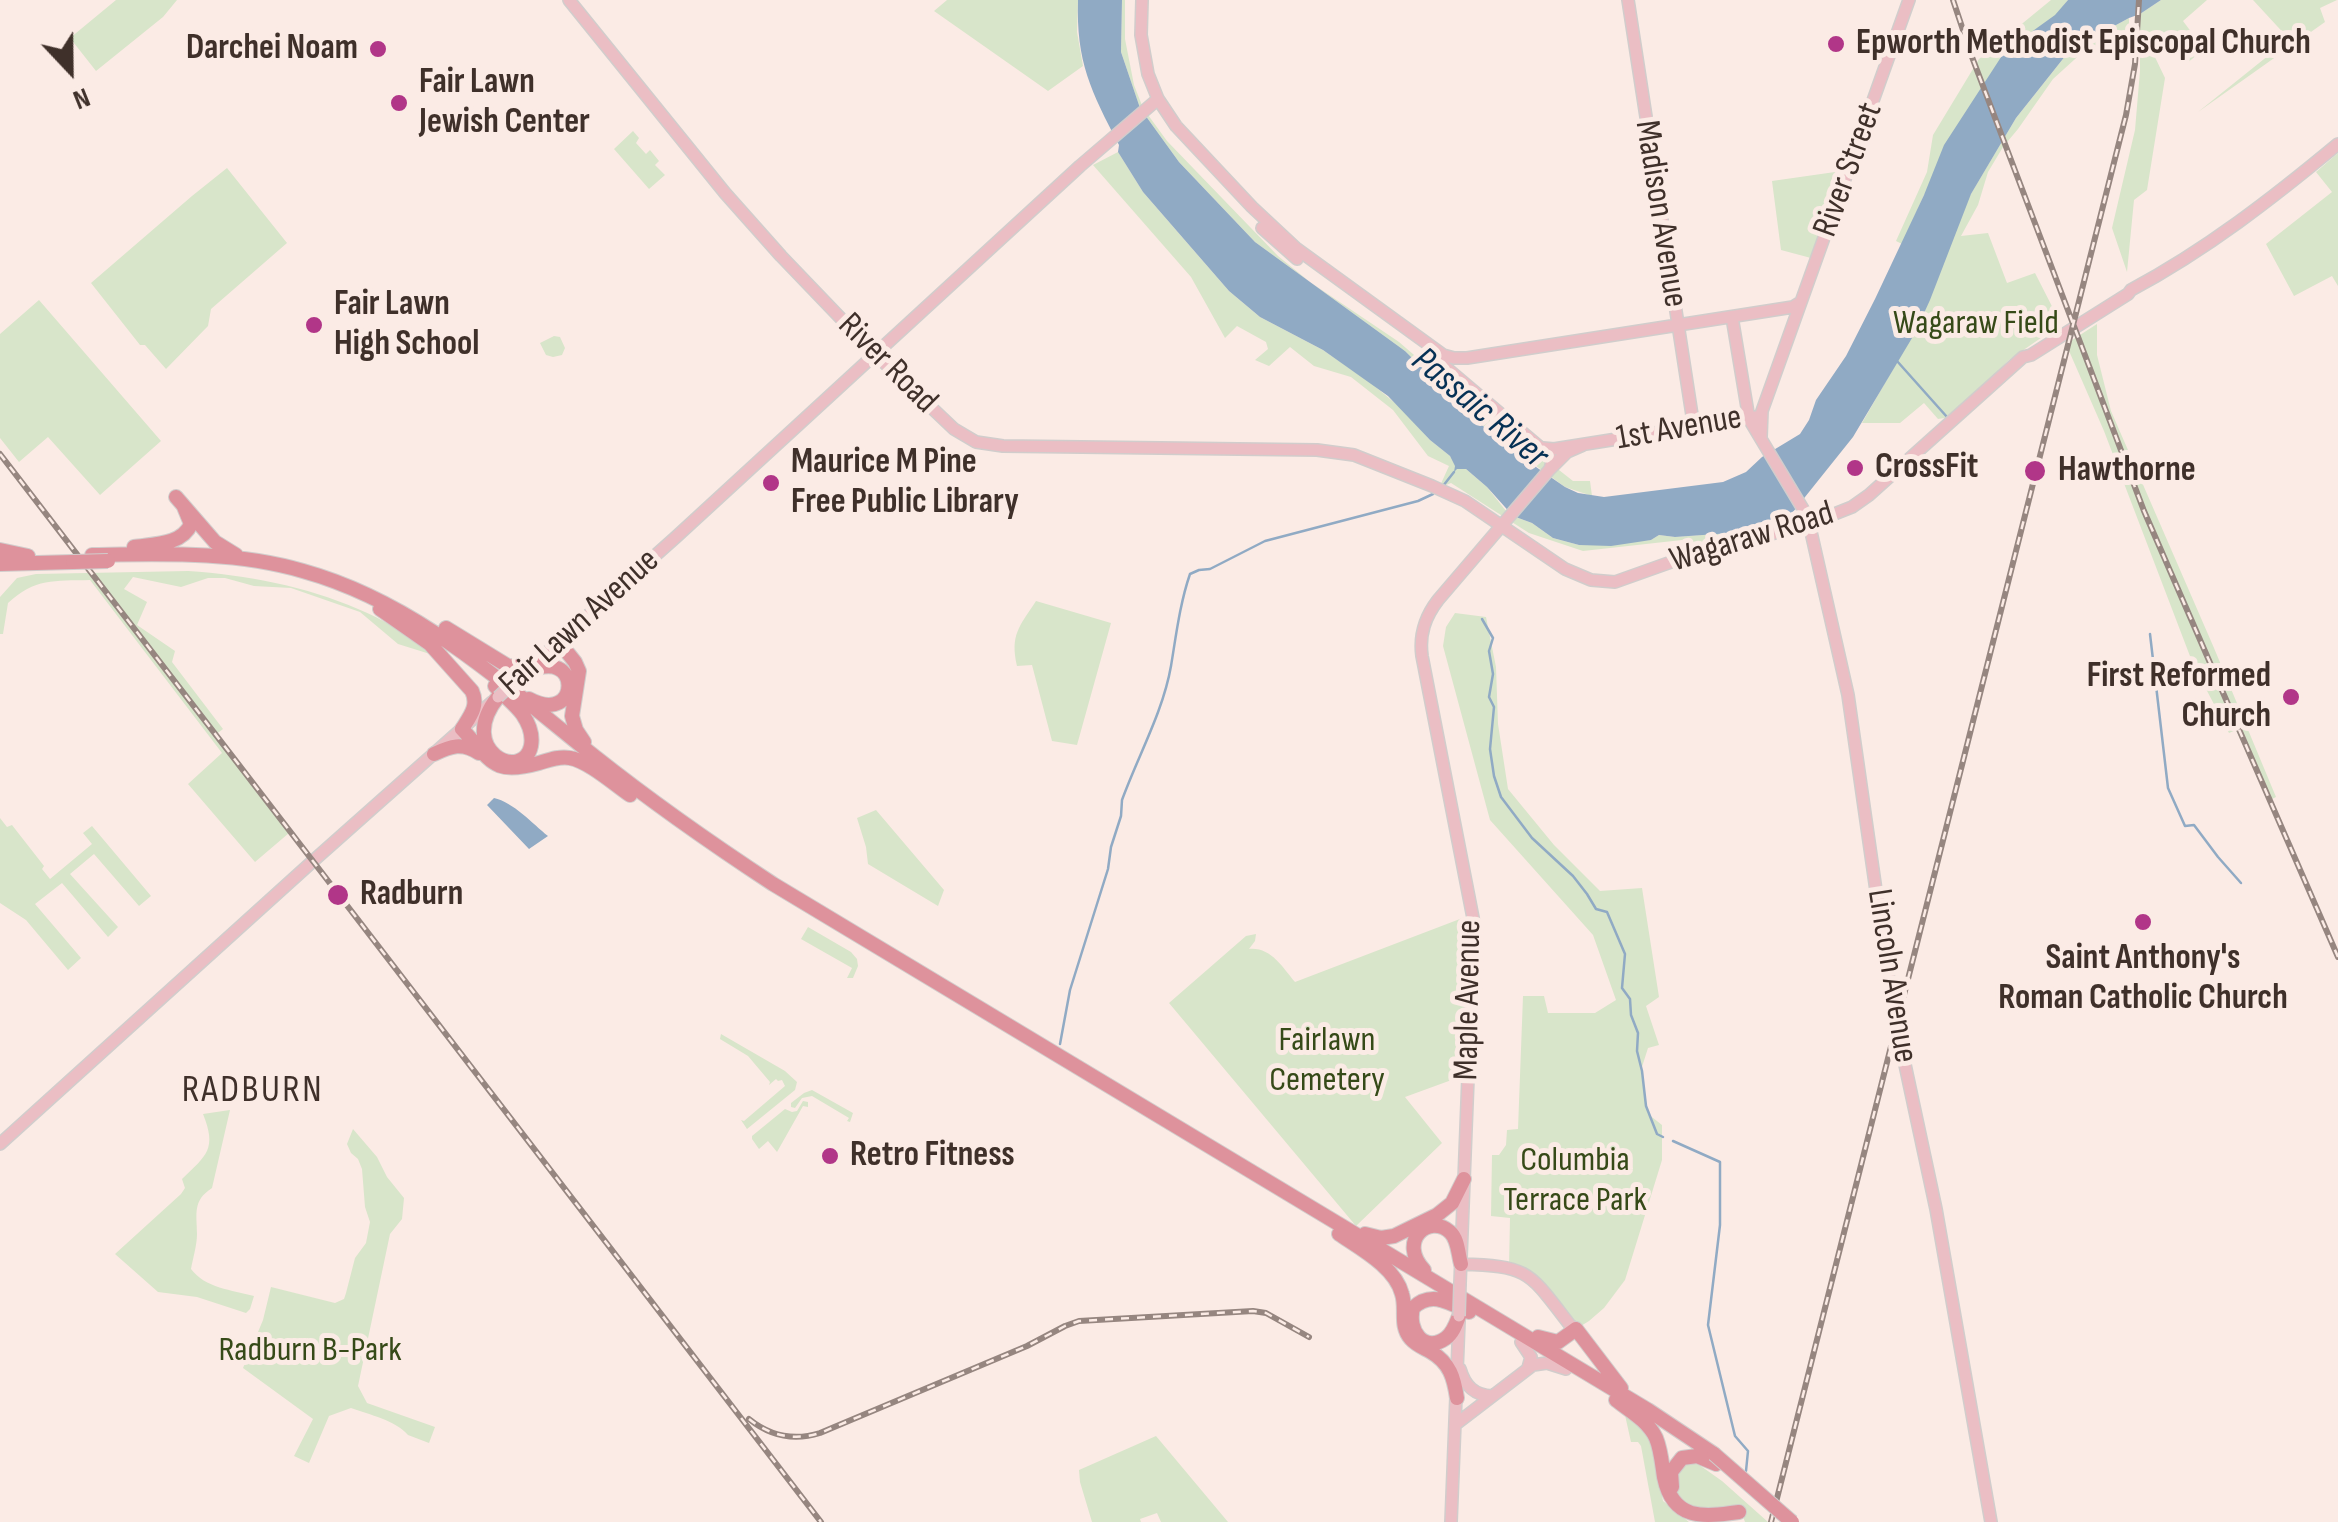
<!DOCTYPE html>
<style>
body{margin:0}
#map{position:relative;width:2338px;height:1522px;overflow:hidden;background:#fbebe5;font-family:"Sofia Sans Condensed",sans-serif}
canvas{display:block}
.north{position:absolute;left:20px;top:20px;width:100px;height:100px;-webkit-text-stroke:8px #fbebe5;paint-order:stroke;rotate:158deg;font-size:28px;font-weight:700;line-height:40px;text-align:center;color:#3f302a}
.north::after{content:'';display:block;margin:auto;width:35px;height:45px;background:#3f302a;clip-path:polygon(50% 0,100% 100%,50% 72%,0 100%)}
</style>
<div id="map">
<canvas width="2338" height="1522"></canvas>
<div class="north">N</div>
</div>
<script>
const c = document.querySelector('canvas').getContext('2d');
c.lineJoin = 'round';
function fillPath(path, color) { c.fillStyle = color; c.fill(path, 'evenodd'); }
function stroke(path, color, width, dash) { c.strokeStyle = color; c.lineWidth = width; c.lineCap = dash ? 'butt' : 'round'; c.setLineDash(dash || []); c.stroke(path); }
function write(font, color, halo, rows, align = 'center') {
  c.font = font + ' "Sofia Sans Condensed",sans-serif'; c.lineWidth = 10; c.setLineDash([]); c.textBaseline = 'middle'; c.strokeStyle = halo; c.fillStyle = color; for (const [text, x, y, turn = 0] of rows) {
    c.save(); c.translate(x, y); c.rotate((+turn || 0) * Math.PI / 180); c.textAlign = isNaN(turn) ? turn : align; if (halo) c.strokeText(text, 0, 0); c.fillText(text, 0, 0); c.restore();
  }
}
fillPath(new Path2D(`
 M116 0H177L163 17 96 71 70 38Z
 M947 0H1078L1077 32 1083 66 1048 91 934 11Z
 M1122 0H1125V39L1134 85 1143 108 1167 141 1278 256 1310 282 1399 342 1530 455 1545 459 1573 481H1590L1592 496 1565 487 1491 433 1405 351 1255 242 1179 162 1140 108 1121 52Z
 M2051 0H2068L1924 195 1902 244 1896 241 1927 172 1933 135 1979 59Z
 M2161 0H2207L2183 21 2204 49 2186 64 2169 43 2153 53 2165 78 2147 190 2134 200 2127 272 2112 228 2135 130 2140 71V14Z
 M2253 0H2337L2320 8 2325 22 2198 112 2289 39Z
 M2129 18V31L2085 50 2053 79 2018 129 2003 147 1988 172 1978 205 1961 236 1988 233 2007 283 2035 273 2061 324 2009 360 1951 417 1938 419 1924 403 1900 423H1862L1922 318 1969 197 2016 118 2070 50Z
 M633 131 639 138 636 143 646 154 650 150 659 161 655 165 665 175 649 189 614 149Z
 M1118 152 1143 192 1229 291 1260 317 1323 350 1371 383 1401 408 1430 440 1450 456 1457 469H1466L1487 487 1506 511 1513 516 1532 523 1553 538 1579 545 1651 540 1659 535 1675 537 1731 533 1760 523 1761 527 1746 541 1688 556 1682 540 1583 551 1529 533 1451 483 1439 488 1449 466 1428 456 1393 410 1351 377 1314 366 1290 347 1269 366 1255 360 1268 349 1266 342 1237 326 1225 338 1191 277 1093 165Z
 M2338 153V286L2332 276 2294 296 2266 244 2332 192 2316 172Z
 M227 168 287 243 211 309 208 326 166 369 145 345H140L91 283 192 196Z
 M1842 171 1811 258 1781 250 1772 181Z
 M39 300 161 441 100 495 48 437 19 462 0 438V334Z
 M2097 324V355L2111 411 2214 648 2276 797 2268 801 2236 730 2229 733 2193 664 2104 431 2066 344Z
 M554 336 560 337 565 348 562 355 553 357 546 355 540 343Z
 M188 571C247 575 305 586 358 609 383 619 405 634 428 647L430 654 398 644 360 612 291 588 254 586 225 578H208L181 587 133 577 124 589 147 602 137 625 175 651 172 662 223 729 214 736 289 833 255 862 188 784 222 753 90 580C54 581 35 578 8 603L3 634H0V597L17 578 36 574Z
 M1036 601 1111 623 1077 745 1052 741 1032 665 1017 666C1010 635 1019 627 1036 601Z
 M1455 613 1486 617 1496 667 1498 724 1508 789 1554 845 1600 891 1642 888 1659 997 1646 1006 1659 1045 1648 1048 1641 1070 1648 1114 1662 1125V1160L1625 1280 1604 1308 1589 1321 1576 1329 1543 1290 1509 1267 1510 1218 1491 1216 1492 1155H1499L1506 1145 1507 1130 1518 1129 1523 996H1544L1548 1013H1595L1616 1000 1593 935 1490 820 1443 646 1446 627Z
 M876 810 944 890 938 906 868 864 866 847 857 818Z
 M0 818 7 827 12 825 44 866 42 869 50 879 92 844 83 833 92 826 151 896 139 906 94 854 70 874 118 927 108 937 62 883 35 904 81 958 68 970 26 920 0 903Z
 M1473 914 1468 1074 1405 1097 1442 1143 1356 1226 1169 1003 1246 936 1256 934 1255 941 1249 949C1271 947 1282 967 1295 982Z
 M808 927 851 952 857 959 858 966 853 978H847L852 968 801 939Z
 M721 1034 785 1071 797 1082 795 1090 747 1129 741 1120 744 1121 785 1086 782 1080 778 1081 776 1079 769 1085 770 1082 748 1056 720 1039Z
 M812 1090 853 1113 850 1122 847 1121 849 1118 812 1096 802 1098 795 1108 791 1107V1103L804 1093Z
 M803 1101 808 1102V1107L803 1106 777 1152 768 1141 759 1149 752 1139V1136L785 1109 792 1112 797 1111Z
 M230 1110 212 1188C192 1201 197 1214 197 1234 197 1245 193 1258 191 1269 205 1288 232 1290 254 1296L250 1309 246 1313 197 1297 158 1292 115 1254 181 1194 185 1188 182 1179C207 1155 217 1149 203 1114Z
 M353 1129 377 1157 387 1177 404 1198 402 1219 390 1234 358 1386 367 1403 435 1427 429 1443 408 1435C395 1420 370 1415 351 1408L329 1416 309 1463 294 1456 313 1419 243 1368 263 1320 271 1287 335 1303 344 1299 346 1293 355 1258 366 1243 370 1222 365 1207 362 1169 358 1159 351 1153 347 1144Z
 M1625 1415 1651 1436 1663 1501 1689 1522H1655L1641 1446 1638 1442H1631Z
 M1156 1436 1228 1522H1161L1157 1513 1140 1519 1141 1522H1092L1080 1482 1079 1470Z
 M1688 1457 1722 1481 1768 1522H1745L1740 1509 1711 1514 1679 1501 1670 1474Z`), '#d8e5ca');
fillPath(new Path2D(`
 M1078 0H1122L1121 52 1140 108 1179 162 1255 242 1405 351 1473 418 1523 458 1565 487 1578 493 1604 497 1723 482 1746 472 1762 457 1800 434 1809 420 1816 400 1846 356 1875 299 1924 195 1944 145 2005 51 2055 15 2068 0H2161L2140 14 2129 18 2070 50 2016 118 1971 194 1930 300 1915 333 1853 437 1793 512 1731 533 1675 537 1659 535 1651 540 1611 546 1579 545 1553 538 1532 523 1513 516 1487 487 1466 469H1457L1454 472 1455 466 1450 456 1430 440 1388 396 1323 350 1260 317 1229 291 1143 192 1118 152 1119 145C1091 91 1076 62 1078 0Z
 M494 798C513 802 533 824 548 836L529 849 487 805Z`), '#90aac4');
stroke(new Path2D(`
 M1897 361 1947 417
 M1443 486 1454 472
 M1482 619 1493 638 1489 651 1493 674 1489 697 1494 707 1490 749 1494 776 1501 797 1532 838 1573 876 1587 894 1596 909 1607 912 1625 954 1622 988 1630 999 1631 1015 1638 1033 1637 1051 1642 1071 1646 1106 1657 1134 1663 1137
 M2150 634 2168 788 2185 826 2194 825 2218 857 2241 883
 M1060 1044 1070 990 1108 869 1111 847 1121 816 1122 800C1138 756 1163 712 1171 666 1176 636 1180 603 1190 574L1199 570 1210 569 1265 541 1418 501 1433 494
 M1673 1141 1720 1162V1225L1708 1325 1735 1436 1748 1451 1746 1471`), '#90aac4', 2.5);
const major = new Path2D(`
 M569 0 725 193 781 256 875 354 954 429 976 442 1003 446 1317 450 1354 455 1432 486 1465 501 1565 569 1591 580 1615 582 1688 556 1809 524 1852 507 1869 495 2023 357 2031 355 2128 294 2131 290C2206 250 2273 198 2338 144
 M1142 0 1141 35 1148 74 1158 99 1176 126 1252 207 1297 249 1443 355 1454 358H1467L1793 307 1801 302
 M1628 0 1694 428
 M1262 228 1297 259
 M1732 317 1749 419 1803 509 1811 532 1848 695 1893 1009
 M1430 354 1548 454 1552 462 1550 469
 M1761 437 1762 411 1909 0
 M1543 448 1554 449 1756 417
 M528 669 676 537 1080 166 1158 99
 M1898 1032 1936 1209 1991 1522
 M0 1144 313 861 492 702
 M1461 1264C1530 1266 1529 1272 1570 1325L1576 1329
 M1460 1283 1474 923 1422 656C1419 634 1425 617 1438 600L1550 469 1567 452 1583 445
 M1521 1342 1531 1357 1528 1368
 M1460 1369C1465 1386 1474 1395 1492 1396
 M1456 1424 1533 1365 1547 1363 1566 1369
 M1451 1522 1459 1321`);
const highway = new Path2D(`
 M176 497 215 542 236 555
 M134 547C154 544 182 545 191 524L184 507
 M0 550 28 556
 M92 555C163 554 234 551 303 571 418 603 503 684 594 756 652 802 712 844 773 884L1648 1410 1714 1454
 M0 564 73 562
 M380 609 430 644 472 691C479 706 470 716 462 729 492 761 492 776 539 763 549 760 559 756 570 758 588 761 614 784 630 795
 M446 628 508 666 521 667 534 663
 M559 642 575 662 579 671 572 716 576 730 584 742
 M527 673C582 643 582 727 529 699
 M495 686C504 696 516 705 523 715 529 724 533 735 531 746 523 783 455 751 498 697
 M434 754C451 746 462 742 479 753
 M1339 1234C1361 1249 1395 1267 1402 1294 1407 1309 1399 1326 1411 1339 1416 1345 1424 1348 1431 1352 1450 1363 1454 1378 1457 1398
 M1365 1234 1381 1238 1394 1236 1437 1215 1452 1203 1464 1179
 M1424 1270C1397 1241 1429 1213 1450 1232 1458 1239 1458 1253 1461 1264
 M1459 1316C1456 1324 1453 1333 1446 1338 1424 1354 1407 1330 1413 1308 1431 1290 1450 1303 1469 1312
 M1538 1337 1558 1342 1576 1329 1621 1388
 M1616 1400C1630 1411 1648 1421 1656 1438 1661 1450 1662 1464 1664 1477 1673 1521 1703 1517 1739 1512
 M1672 1487 1671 1472 1682 1458 1697 1456 1716 1464`);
stroke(major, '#d1cdcc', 14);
stroke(highway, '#d1cdcc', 16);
stroke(major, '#ebbec4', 11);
stroke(highway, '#de929c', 14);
const rail = new Path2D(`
 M1953 0 1972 57 2144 511 2338 957
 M0 454 821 1522
 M749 1419C770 1436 794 1441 820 1433L1027 1346 1065 1326 1079 1321 1253 1311 1266 1313 1309 1337
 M1771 1522 2126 115 2135 64 2139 0`);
stroke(rail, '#968680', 6);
stroke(rail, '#fbebe5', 2.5, [8]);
const majorBridge = new Path2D(`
 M498 697 514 682
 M1893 1009 1898 1032
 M1459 1316 1460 1283`);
const highwayBridge = new Path2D(`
 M73 562 108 561
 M1714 1454 1792 1522`);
stroke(majorBridge, '#d1cdcc', 14, []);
stroke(highwayBridge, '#d1cdcc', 16, []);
stroke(majorBridge, '#ebbec4', 11);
stroke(highwayBridge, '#de929c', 14);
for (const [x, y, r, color] of [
 [1836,44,10,"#b13688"],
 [378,49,10,"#b13688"],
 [399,103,10,"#b13688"],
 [314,325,10,"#b13688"],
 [1855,468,10,"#b13688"],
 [2035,471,12,"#b13688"],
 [771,483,10,"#b13688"],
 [2291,697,10,"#b13688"],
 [338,895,12,"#b13688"],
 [2143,922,10,"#b13688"],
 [830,1156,10,"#b13688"]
]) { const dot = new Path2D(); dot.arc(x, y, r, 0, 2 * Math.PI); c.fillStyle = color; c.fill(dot); stroke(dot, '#fbebe5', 4); }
write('bold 35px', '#3f302a', '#fbebe5', [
 ["Epworth Methodist Episcopal Church",1856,44],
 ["Darchei Noam",358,49,"right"],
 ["Fair Lawn",419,83],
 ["Jewish Center",419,123],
 ["Fair Lawn",334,305],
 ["High School",334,345],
 ["Maurice M Pine",791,463],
 ["Free Public Library",791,503],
 ["CrossFit",1875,468],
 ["Hawthorne",2058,471],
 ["First Reformed",2271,677,"right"],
 ["Church",2271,717,"right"],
 ["Radburn",360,895],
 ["Saint Anthony's",2143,959,"center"],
 ["Roman Catholic Church",2143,999,"center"],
 ["Retro Fitness",850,1156]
], 'left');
write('35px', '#3f302a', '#fbebe5', [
 ["River Street",1849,170,-70],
 ["Madison Avenue",1660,214,81],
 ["River Road",887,364,45],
 ["1st Avenue",1679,429,-10],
 ["Wagaraw Road",1752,538,-17],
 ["Fair Lawn Avenue",580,623,-42],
 ["Lincoln Avenue",1891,976,81],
 ["Maple Avenue",1469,1000,-89]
]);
write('35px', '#364a18', '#fbebe5', [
 ["Wagaraw Field",1976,324],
 ["Fairlawn",1327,1041],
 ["Cemetery",1327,1081],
 ["Columbia",1575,1161],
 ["Terrace Park",1575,1201],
 ["Radburn B-Park",310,1351]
]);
write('italic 38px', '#063155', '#fbebe5', [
 ["Passaic River",1479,409,40]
]);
c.letterSpacing = '2.5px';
write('38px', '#3f302a', '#fbebe5', [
 ["RADBURN",253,1091]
]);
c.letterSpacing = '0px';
</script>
